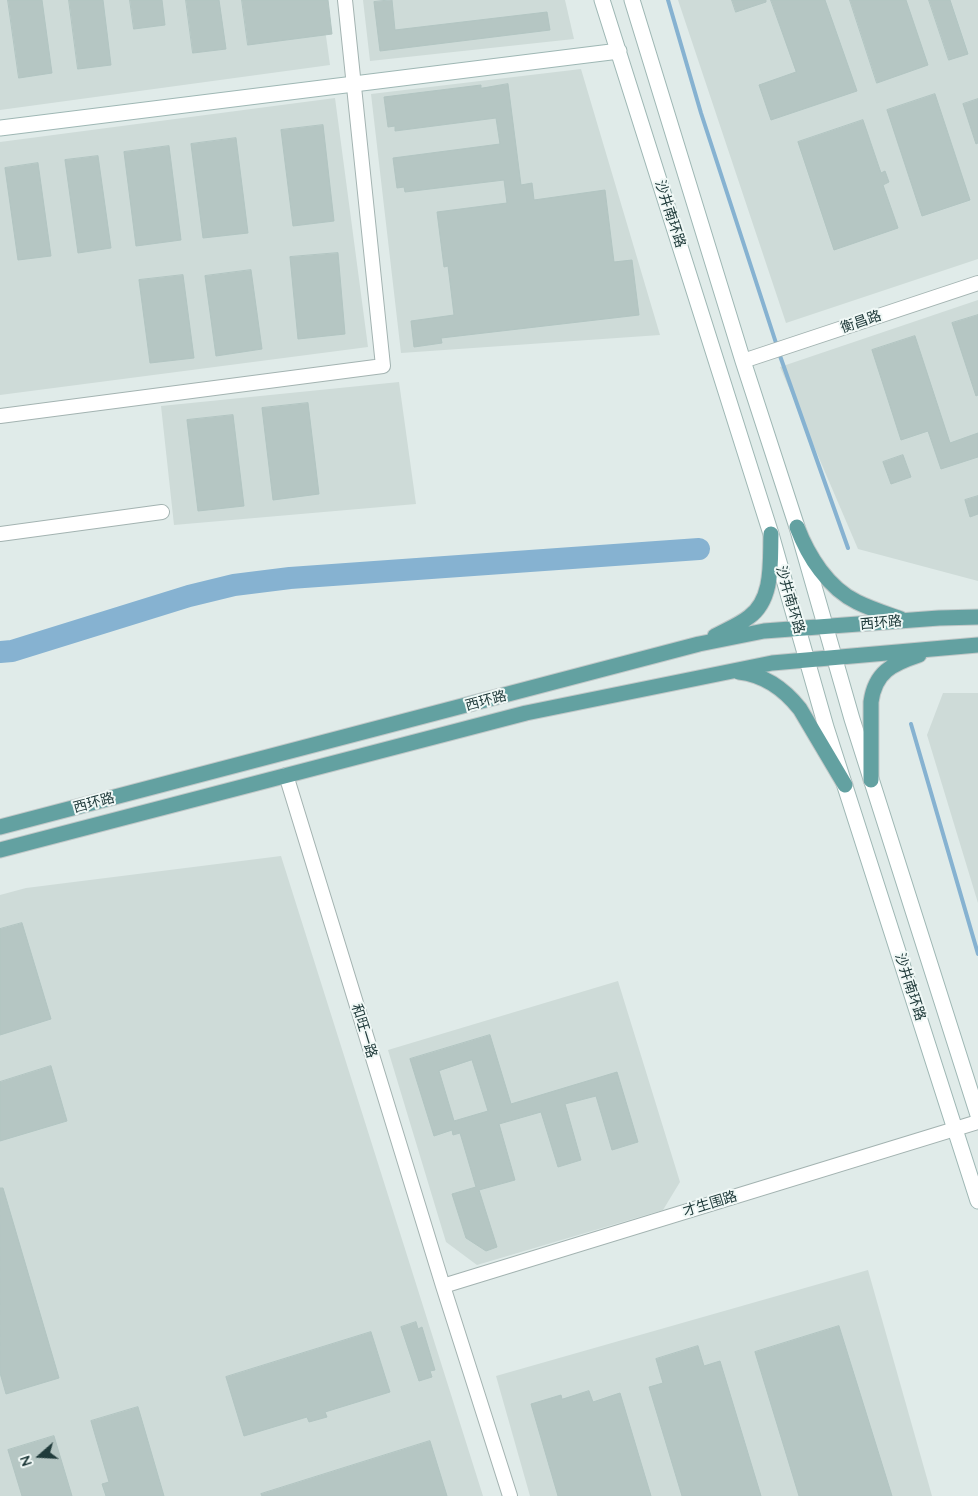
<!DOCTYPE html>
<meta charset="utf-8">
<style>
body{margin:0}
#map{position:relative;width:978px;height:1496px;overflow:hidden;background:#e0ebe9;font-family:Quicksand,sans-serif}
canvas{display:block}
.north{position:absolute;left:15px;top:1431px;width:50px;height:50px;-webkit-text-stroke:4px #f0f8f6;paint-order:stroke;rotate:251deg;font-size:14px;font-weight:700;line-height:20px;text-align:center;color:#203b3b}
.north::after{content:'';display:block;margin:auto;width:18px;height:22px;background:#203b3b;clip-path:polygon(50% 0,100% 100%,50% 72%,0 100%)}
</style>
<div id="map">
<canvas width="978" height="1496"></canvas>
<div class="north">N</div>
</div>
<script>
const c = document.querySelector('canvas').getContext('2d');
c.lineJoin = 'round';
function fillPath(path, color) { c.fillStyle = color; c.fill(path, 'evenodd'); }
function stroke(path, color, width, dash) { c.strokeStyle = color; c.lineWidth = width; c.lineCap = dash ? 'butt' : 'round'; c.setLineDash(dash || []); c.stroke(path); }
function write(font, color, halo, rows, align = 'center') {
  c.font = font + ' Quicksand,"Noto Sans SC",sans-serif'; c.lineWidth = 4; c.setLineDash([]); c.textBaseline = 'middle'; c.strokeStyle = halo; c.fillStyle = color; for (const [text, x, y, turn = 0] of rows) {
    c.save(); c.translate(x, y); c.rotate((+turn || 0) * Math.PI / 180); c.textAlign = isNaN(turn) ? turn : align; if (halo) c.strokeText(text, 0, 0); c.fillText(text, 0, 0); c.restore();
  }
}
fillPath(new Path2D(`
 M0 0H321L330 65 0 110Z
 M363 0H565L574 39 370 61Z
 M678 0H978V259L786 323Z
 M581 69 660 335 401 353 371 94Z
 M335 98 368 347 0 395V142Z
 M978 300V581L858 549 780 367Z
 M399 382 416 504 174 525 161 406Z
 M943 693H978V903L927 735Z
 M281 856 483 1496H0V895L26 888Z
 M618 981 680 1182 663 1210 477 1265 446 1242 388 1050Z
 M868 1270 932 1496H530L496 1376Z`), '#cedbd8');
stroke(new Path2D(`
 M668 0 701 113 777 346
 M779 353 848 548
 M911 724 978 954`), '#86b2d1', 4);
stroke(new Path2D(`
 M0 652 12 651 189 596 234 585 290 578 699 549`), '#86b2d1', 22);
const building = new Path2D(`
 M8 0H42L52 73 19 78Z
 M69 0H103L111 65 78 69Z
 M130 0H162L165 25 134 29Z
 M186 0H219L226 49 193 53Z
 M242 0H328L332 34 248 45Z
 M392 0 395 30 547 12 550 30 380 51 374 2Z
 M732 0H766V2L736 12Z
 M771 0H825L857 91 771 120 759 85 796 72Z
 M850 0H906L928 65 877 83Z
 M929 0H950L968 54 949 60Z
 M508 84 521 185 532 183 534 200 605 190 614 262 632 260 639 315 441 338 442 343 414 347 411 321 454 315 448 266 444 267 437 212 507 203 504 180 405 192 404 187 397 188 393 158 500 144 496 118 395 131V126L388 127 384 97 481 85V88Z
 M935 94 970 200 922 216 887 110Z
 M978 99V143L976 144 963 104Z
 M863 120 881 173 885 171 889 182 883 185 898 228 834 250 798 142Z
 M323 125 334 221 293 226 281 130Z
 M236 138 248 233 203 238 191 144Z
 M169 146 181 240 136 246 124 152Z
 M98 156 111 248 78 253 65 160Z
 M38 163 51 256 18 260 5 168Z
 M338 253 345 334 298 339 290 257Z
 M251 270 262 349 216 356 205 276Z
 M183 275 194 358 150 363 139 280Z
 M978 315V395L976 396 952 323Z
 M915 336 950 443 978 433V457L941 469 928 431 901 440 872 350Z
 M308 403 319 494 273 500 262 408Z
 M233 415 244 506 198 511 187 420Z
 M903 455 911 477 891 484 883 462Z
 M978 496V514L970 517 965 500Z
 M22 923 51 1019 0 1035V929Z
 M490 1035 511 1104 617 1072 638 1142 612 1150 596 1096 565 1104 581 1160 558 1167 541 1112 499 1124 515 1180 479 1190 497 1247 486 1251 466 1238 452 1194 476 1187 460 1133 453 1135 452 1130 434 1136 410 1059ZM472 1060 488 1111 454 1121 439 1071Z
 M51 1066 67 1121 0 1141V1082Z
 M0 1188H3L59 1378 6 1394 0 1373Z
 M416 1322 418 1329 422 1327 435 1370 430 1371 432 1377 419 1381 401 1327Z
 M839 1326 892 1496H799L755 1352Z
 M371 1332 390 1392 325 1412 327 1417 309 1422 307 1417 244 1436 226 1377Z
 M698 1346 704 1366 720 1361 761 1496H682L649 1387 663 1383 656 1359Z
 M589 1391 593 1402 620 1393 651 1496H558L531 1404 561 1395 562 1399Z
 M138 1407 164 1496H106L102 1484 109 1482 91 1421Z
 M54 1436 72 1496H22L8 1450Z
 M430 1441 447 1496H262L261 1494Z`);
fillPath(building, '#b5c6c3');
stroke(building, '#b2c5c2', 1);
const street = new Path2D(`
 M743 361 978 283
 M0 416 383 366 345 0
 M0 534 162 512
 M286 775 443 1286 510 1496
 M443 1286 978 1122`);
const secondary = new Path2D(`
 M602 0 771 534 826 727 978 1201
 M632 0 743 361 797 527 852 719 978 1115
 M0 128 619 51`);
const primary = new Path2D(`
 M797 527C808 556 828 588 857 602 871 609 887 614 901 619
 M715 636C726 630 739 625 749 617 774 599 770 561 771 534
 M739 672C765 675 785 690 800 709L845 785
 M871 780V702C875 672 892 664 919 655
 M0 827 699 644 764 631 939 618 978 617
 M0 850 526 713 772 663 978 645`);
stroke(street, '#a3b3b1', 16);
stroke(secondary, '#9eb7b4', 17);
stroke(primary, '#c1c8c8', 17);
stroke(street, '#fff', 14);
stroke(secondary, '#fff', 15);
stroke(primary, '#63a1a1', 15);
write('14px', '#203b3b', '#f0f8f6', [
 ["沙井南环路",670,214,72],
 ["衡昌路",861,322,-19],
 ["沙井南环路",790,600,74],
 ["西环路",881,623,-5],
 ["西环路",486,701,-15],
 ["西环路",94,803,-15],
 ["沙井南环路",910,987,72],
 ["和旺一路",364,1031,73],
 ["才生围路",710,1204,-17]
]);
</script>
